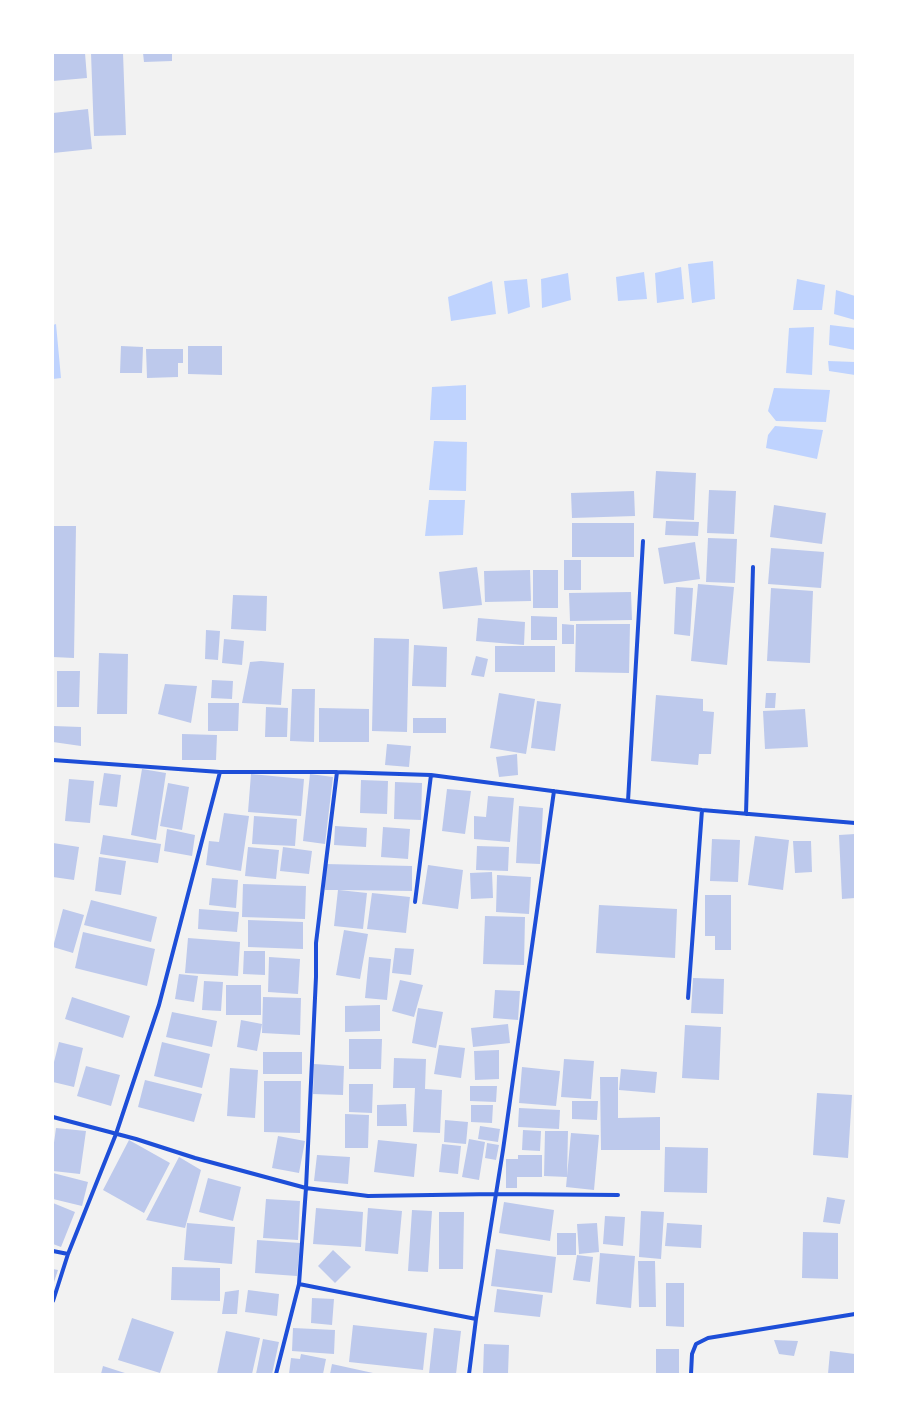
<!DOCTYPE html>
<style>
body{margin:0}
#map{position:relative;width:908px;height:1427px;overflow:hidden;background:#f2f2f2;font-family:Quicksand,sans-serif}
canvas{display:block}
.frame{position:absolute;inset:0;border:54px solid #fff;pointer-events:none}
</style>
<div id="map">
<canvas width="908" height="1427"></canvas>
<div class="frame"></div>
</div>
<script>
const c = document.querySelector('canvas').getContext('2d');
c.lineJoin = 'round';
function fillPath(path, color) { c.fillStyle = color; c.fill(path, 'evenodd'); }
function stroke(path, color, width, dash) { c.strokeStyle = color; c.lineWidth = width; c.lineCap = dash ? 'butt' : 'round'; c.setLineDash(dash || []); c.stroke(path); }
fillPath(new Path2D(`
 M713 261 715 299 692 303 688 264Z
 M681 267 684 299 657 303 655 273Z
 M644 272 647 299 618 301 616 277Z
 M568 273 571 300 542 308 541 279Z
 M527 279 530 307 508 314 504 281Z
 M797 279 825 285 822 310H793Z
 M492 281 496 314 451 321 448 297Z
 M836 290 855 296V320L834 314Z
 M56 324 61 378 53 379V325Z
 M830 325 855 328V350L829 345Z
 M814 327 812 375 786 373 789 328Z
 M828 361 855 362V375L829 371Z
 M466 385V420H430L432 387Z
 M774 388 830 390 826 422 776 421 768 411Z
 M775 426 823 430 817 459 766 448 768 435Z
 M434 441 467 442 466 491 429 490Z
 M429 500H465L463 535 425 536Z`), '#bfd3fe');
fillPath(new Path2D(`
 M53 53H85L87 78 53 81Z
 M91 53H123L126 135 94 136Z
 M143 53H172V61L144 62Z
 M88 109 92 149 53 153V113Z
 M121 346 143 347 142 373H120Z
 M188 346H222V375L188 374Z
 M146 349H183V363H178V377L147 378Z
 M656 471 696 473 694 520 653 518Z
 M709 490 736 491 734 534 707 533Z
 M634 491 635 516 572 518 571 493Z
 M774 505 826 513 822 544 770 537Z
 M666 521 699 522 698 536 665 535Z
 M572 523H634V557H572Z
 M53 526H76L74 658 53 657Z
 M708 538 737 539 735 583 706 582Z
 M695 542 700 579 664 584 658 548Z
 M771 548 824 552 821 588 768 584Z
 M564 560H581V590H564Z
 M477 567 482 605 443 609 439 572Z
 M530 570 531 601 485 602 484 571Z
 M533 570H558V608H533Z
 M698 584 734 587 727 665 691 661Z
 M676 587 693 588 690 636 674 634Z
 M771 588 813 591 810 663 767 661Z
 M631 592 632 620 570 621 569 593Z
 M233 595 267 596 266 631 231 629Z
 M531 616 557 617V640H531Z
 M478 618 525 622 524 645 476 641Z
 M562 624 574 625V644H562Z
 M576 624H630L629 673 575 672Z
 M206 630 220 631 218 660 205 659Z
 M374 638 409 639 407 732 372 731Z
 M224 639 244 641 242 665 222 663Z
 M414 645 447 647 446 687 412 686Z
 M495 646H555V672H495Z
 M99 653 128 654 127 714H97Z
 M476 656 488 659 484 677 471 675Z
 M261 661 284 663 281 705 242 703 250 662Z
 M57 671H80L79 707H57Z
 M212 680 233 681 232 699 211 698Z
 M165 684 197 686 191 723 158 714Z
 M292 689H315L314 742 290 741Z
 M499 693 535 699 526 754 490 748Z
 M766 693H776L775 708H765Z
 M656 695 703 699V711L714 712 711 754H699L698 765 651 761Z
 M537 701 561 704 555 751 531 748Z
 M208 703H239L238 731H208Z
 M266 707 288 708 287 737H265Z
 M319 708 369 709V742H319Z
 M805 709 808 747 765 749 763 711Z
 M413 718H446V733H413Z
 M53 726 81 727V746L53 742Z
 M182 734 217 735 216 760H182Z
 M387 744 411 746 409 767 385 765Z
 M517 754 518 775 499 777 496 757Z
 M142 769 166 773 156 840 131 835Z
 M104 773 121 775 117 807 99 805Z
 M251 774 304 779 301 816 248 812Z
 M310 774 333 777 325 844 303 841Z
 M69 779 94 781 90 823 65 821Z
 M361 780 388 781 387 814 360 813Z
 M395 782 422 783 421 820 394 819Z
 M168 783 189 787 182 830 160 826Z
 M447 789 471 791 465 834 442 831Z
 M488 796 514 798 510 842 474 839V816L486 817Z
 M519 806 543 808 540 864 516 863Z
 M224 813 249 816 241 871 206 865 209 841 219 842Z
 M254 816 297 819 295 846 252 844Z
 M335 826 367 828 366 847 334 845Z
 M383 827 410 829 408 859 381 857Z
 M167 829 195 835 192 856 164 851Z
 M855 834V898L842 899 839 835Z
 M103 835 161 844 158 863 100 854Z
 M755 836 789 840 783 890 748 885Z
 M712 839 740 840 738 882 710 881Z
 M793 841H811L812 872 795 873Z
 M53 843 79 847 74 880 53 877Z
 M477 846 509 847 508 871 476 870Z
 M248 847 279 850 276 879 245 876Z
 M283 847 312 851 309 874 280 871Z
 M99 857 126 861 121 895 95 891Z
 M325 864 412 866V891L339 890 367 893 363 929 334 926 338 890H325Z
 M428 865 463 870 458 909 422 904Z
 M492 872 493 898 471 899 470 873Z
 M497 875 531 877 529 914 496 912Z
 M212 878 238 880 236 908 209 905Z
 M243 884 306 886 305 919 242 917Z
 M372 893 410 897 406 933 367 929Z
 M705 895H731V950H715V936H705Z
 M91 900 157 917 151 942 84 925Z
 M599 905 677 909 675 958 596 953Z
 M63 909 84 915 73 953 53 947Z
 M199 909 239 912 237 932 198 929Z
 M485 916 525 917 524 965 483 964Z
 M248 920 303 922V949L248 947Z
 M344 930 368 934 360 979 336 975Z
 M83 932 155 949 147 986 75 968Z
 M188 938 240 942 238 976 185 973Z
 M395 948 414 949 411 975 392 973Z
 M244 951H265V975L243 974Z
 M269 957 300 959 298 994 268 992Z
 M369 957 391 959 387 1000 365 998Z
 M179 974 198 976 194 1002 175 999Z
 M693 978 724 979 723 1014 691 1013Z
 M400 980 423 985 414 1017 392 1011Z
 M204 981 223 982 221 1011 202 1010Z
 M226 985H261V1015H226Z
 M495 990 520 991 518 1020 493 1018Z
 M72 997 130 1016 123 1038 65 1019Z
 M263 997 301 998 300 1035 262 1033Z
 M380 1005V1031L345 1032V1006Z
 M418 1008 443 1012 436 1048 412 1043Z
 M172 1012 217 1021 212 1047 166 1037Z
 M241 1020 262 1024 257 1051 237 1047Z
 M508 1024 510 1043 473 1047 471 1028Z
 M685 1025 721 1027 719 1080 682 1078Z
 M349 1039H382L381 1069H349Z
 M59 1042 83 1048 74 1087 53 1082V1066Z
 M162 1042 210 1054 202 1088 154 1076Z
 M439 1045 465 1048 461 1078 434 1074Z
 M499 1050V1079L475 1080 474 1051Z
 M263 1052H302V1074H263Z
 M394 1058 426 1059 425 1089 442 1090 440 1133 413 1132 415 1088H393Z
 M564 1059 594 1061 591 1099 561 1097Z
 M314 1064 344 1066 343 1095 313 1094Z
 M86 1066 120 1075 111 1106 77 1096Z
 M522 1067 560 1071 556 1106 519 1103Z
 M230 1068 258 1070 255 1118 227 1116Z
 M621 1069 657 1072 655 1093 619 1090Z
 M600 1077H618V1118L660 1117V1150H601Z
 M145 1080 202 1094 194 1122 138 1107Z
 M264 1081H301L300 1133 264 1132Z
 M349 1084H373L372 1113 349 1112Z
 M470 1086H497L496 1102 470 1101Z
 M817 1093 852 1095 848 1158 813 1155Z
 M572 1101H598L597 1120 572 1119Z
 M406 1104 407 1126H377V1105Z
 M471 1105H493L492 1123 471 1122Z
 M519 1108 560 1110 559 1129 518 1127Z
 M345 1114 369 1115 368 1148H345Z
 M445 1120 468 1122 466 1144 444 1142Z
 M480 1126 500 1129 498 1142 478 1139Z
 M56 1128 86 1131 80 1174 53 1171V1150Z
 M523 1130 541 1131 540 1151 522 1150Z
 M545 1131H568L567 1177 544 1176Z
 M571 1133 599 1135 594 1190 566 1187Z
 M278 1136 305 1141 299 1173 272 1168Z
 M469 1139 485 1142 479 1180 462 1177Z
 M129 1140 170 1163 144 1213 103 1190Z
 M378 1140 417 1144 414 1177 374 1172Z
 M487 1143 499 1145 496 1160 485 1158Z
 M442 1144 461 1146 458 1174 439 1172Z
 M665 1147 708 1148 707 1193 664 1192Z
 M317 1155 350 1157 348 1184 314 1181Z
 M518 1155H542V1177H517V1188H506V1159H518Z
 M179 1157 201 1170 185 1228 146 1220Z
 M53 1173 88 1182 82 1206 53 1199Z
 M208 1178 241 1187 233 1221 199 1212Z
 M827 1197 845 1200 840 1224 823 1222Z
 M266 1199 300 1201 298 1240 263 1238Z
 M504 1202 554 1210 550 1241 499 1233Z
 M53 1203 75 1212 61 1247 53 1244Z
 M316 1208 363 1212 361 1247 313 1244Z
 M368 1208 402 1211 398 1254 365 1251Z
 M412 1210 432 1211 428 1272 408 1271Z
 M641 1211 664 1212 661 1259 639 1257Z
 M439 1212H464L463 1269H439Z
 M605 1216 625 1217 623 1246 603 1244Z
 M187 1223 235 1227 232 1264 184 1260Z
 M597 1223 599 1252 579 1254 577 1224Z
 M667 1223 702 1225 701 1248 665 1246Z
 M803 1232 838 1233V1279L802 1278Z
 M557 1233H576V1255H557Z
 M257 1240 300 1243 297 1276 255 1273Z
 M496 1249 556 1257 552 1293 491 1286Z
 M333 1250 351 1267 335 1283 318 1266Z
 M600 1253 635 1256 631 1308 596 1304Z
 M577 1255 593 1257 590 1282 573 1280Z
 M638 1261H655L656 1307H639Z
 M172 1267 220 1268V1301L171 1300Z
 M53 1269 58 1270 53 1285Z
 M666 1283H684V1327L666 1326Z
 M497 1289 543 1295 540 1317 494 1312Z
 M239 1290 237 1314H222L225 1292Z
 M248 1290 279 1294 277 1316 245 1312Z
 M312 1298 334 1299 332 1325 311 1323Z
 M132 1318 174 1332 160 1373 118 1360Z
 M353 1325 427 1333 423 1370 349 1362Z
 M293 1328 335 1330 334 1354 292 1351Z
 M434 1328 461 1331 456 1374H429Z
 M226 1331 260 1338 252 1374H217Z
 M263 1339 279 1342 272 1374H256Z
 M774 1340 798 1341 794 1356 779 1354Z
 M484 1344 509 1345 508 1374H483Z
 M656 1349H679V1374H656Z
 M830 1351 855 1354 854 1374H828Z
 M301 1354 326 1359 323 1374H289L291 1358 300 1359Z
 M332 1364 373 1373V1374H330Z
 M103 1366 128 1374H101Z`), '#bdc9ec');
stroke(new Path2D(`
 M53 760 220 772H337L431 775 628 801 702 810 855 823
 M628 801 643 541
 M746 814 753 567
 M415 902 431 775
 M688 998 702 810
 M53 1117 136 1139 195 1158 306 1188 368 1196 495 1194 618 1195
 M53 1251 68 1254
 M299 1284 476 1319
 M53 1301 68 1254 116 1134 159 1005 220 772
 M276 1374 299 1284 306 1188 316 977V943L337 772
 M469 1374 476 1319 503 1150 554 791
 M691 1374 692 1354 696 1344 708 1338 855 1314`), '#1d4ed8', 4);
</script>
